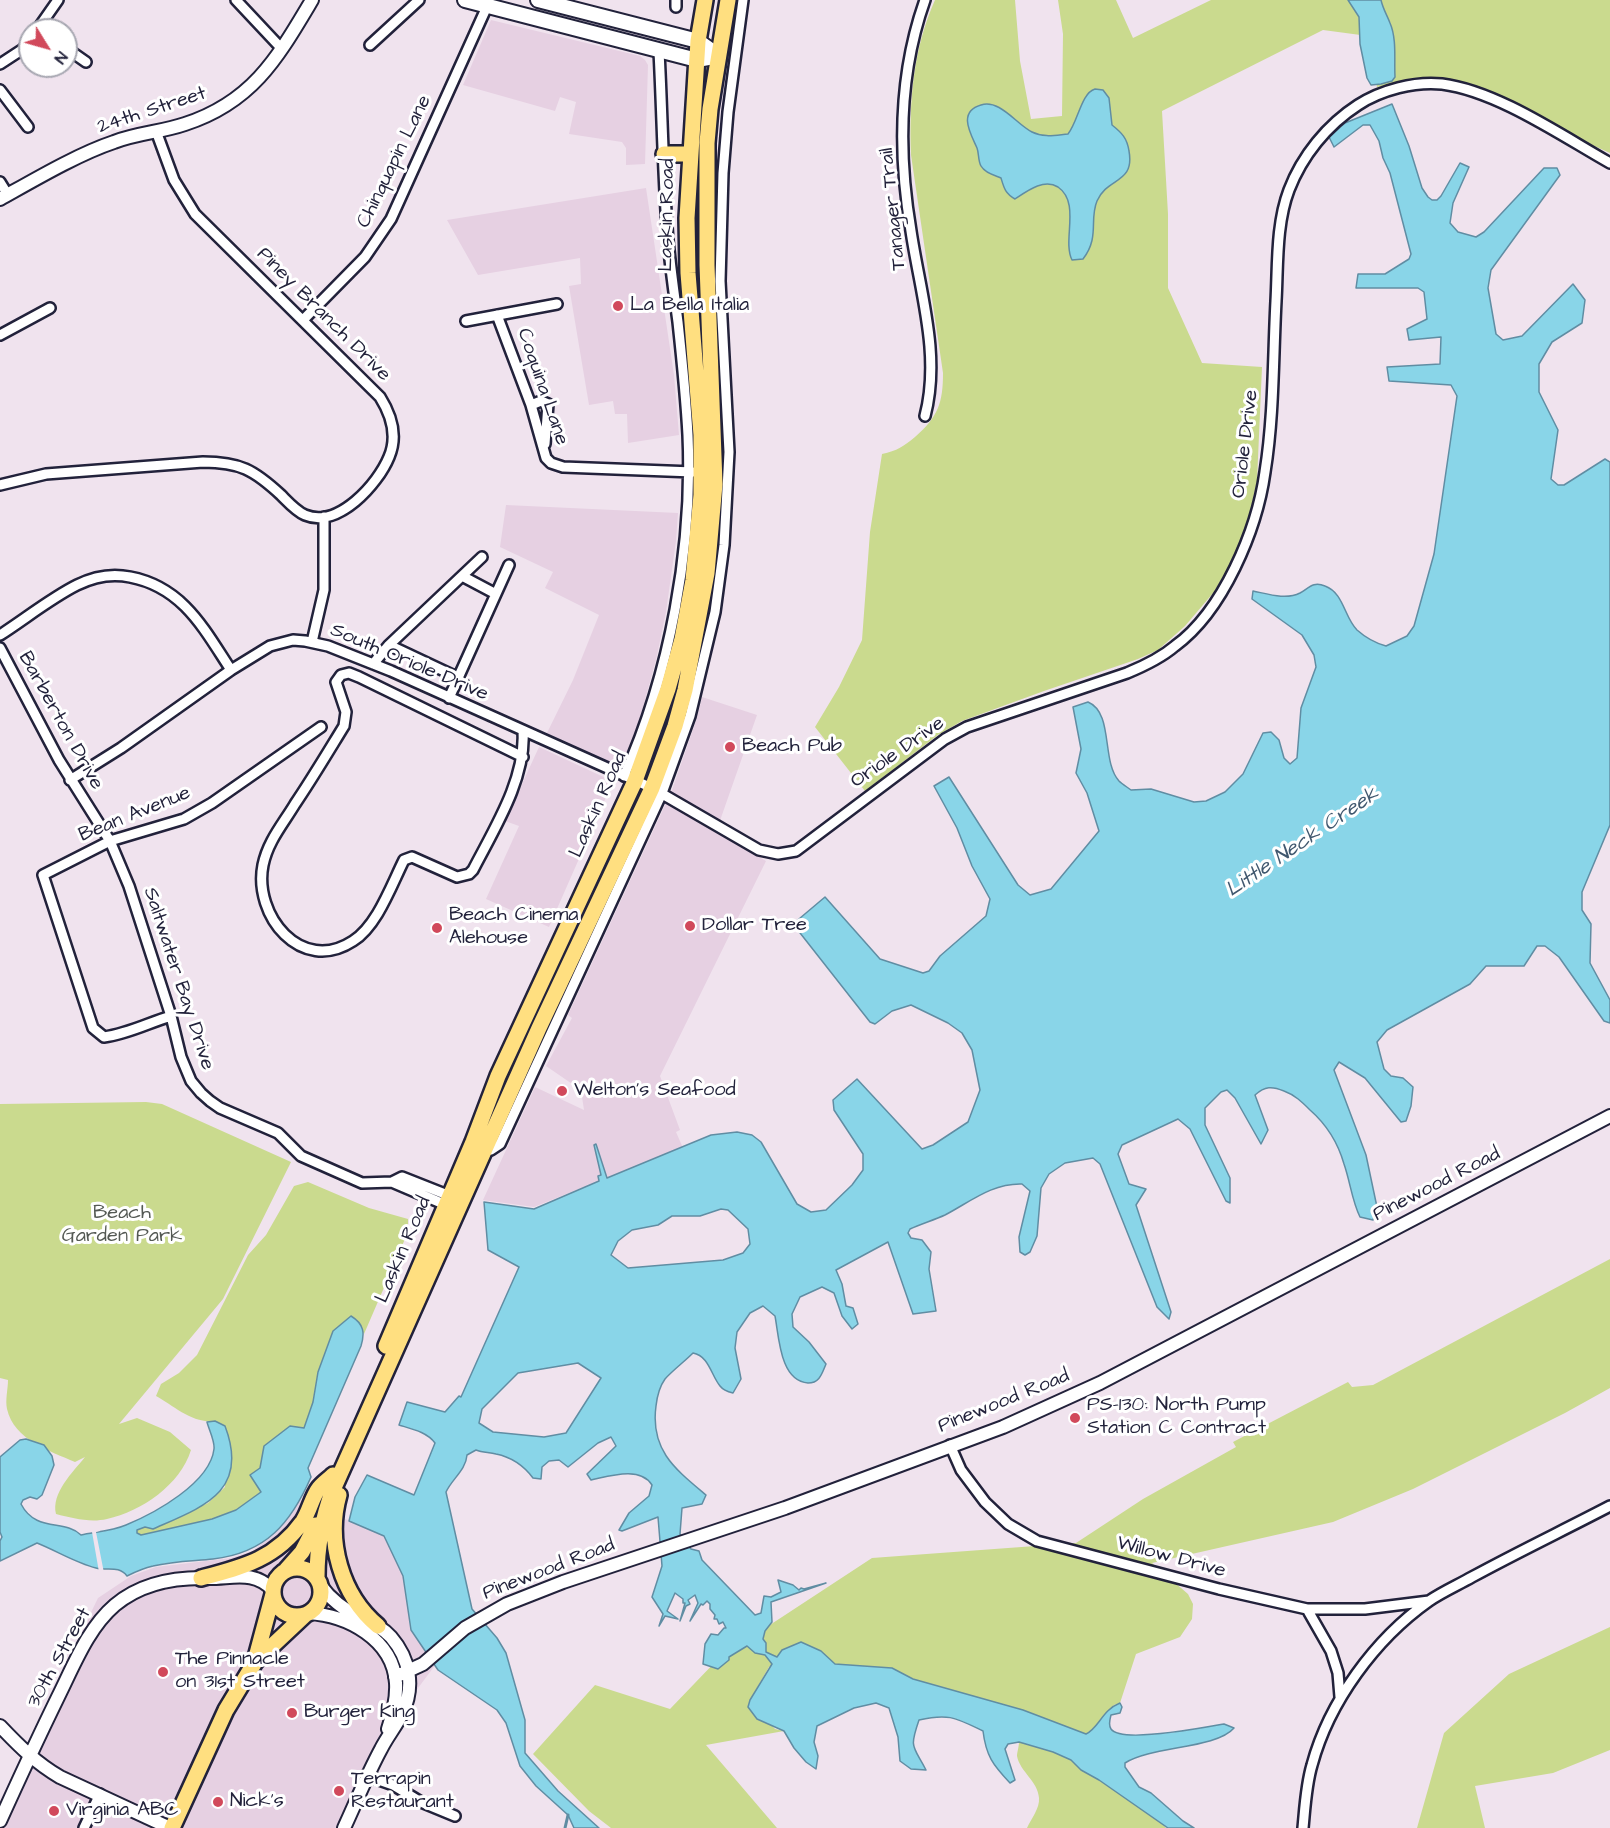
<!DOCTYPE html>
<meta charset="utf-8">
<style>
body{margin:0}
#map{position:relative;width:1610px;height:1828px;overflow:hidden;background:#f0e3ee;font-family:"Architects Daughter",sans-serif}
canvas{display:block}
.north{position:absolute;left:18px;top:18px;width:60px;height:60px;box-sizing:border-box;background:#fff;border:2px solid #a7a7b1;border-radius:50%;rotate:127deg;font-size:16px;font-weight:700;line-height:24px;text-align:center;color:#22223b}
.north::after{content:'';display:block;margin:auto;width:21px;height:27px;background:#d1495b;clip-path:polygon(50% 0,100% 100%,50% 72%,0 100%)}
</style>
<div id="map">
<canvas width="1610" height="1828"></canvas>
<div class="north">N</div>
</div>
<script>
const c = document.querySelector('canvas').getContext('2d');
c.lineJoin = 'round';
function fillPath(path, color) { c.fillStyle = color; c.fill(path, 'evenodd'); }
function stroke(path, color, width, dash) { c.strokeStyle = color; c.lineWidth = width; c.lineCap = dash ? 'butt' : 'round'; c.setLineDash(dash || []); c.stroke(path); }
function write(font, color, halo, rows, align = 'center') {
  c.font = font + ' "Architects Daughter",sans-serif'; c.lineWidth = 6; c.setLineDash([]); c.textBaseline = 'middle'; c.strokeStyle = halo; c.fillStyle = color; for (const [text, x, y, turn = 0] of rows) {
    c.save(); c.translate(x, y); c.rotate((+turn || 0) * Math.PI / 180); c.textAlign = isNaN(turn) ? turn : align; if (halo) c.strokeText(text, 0, 0); c.fillText(text, 0, 0); c.restore();
  }
}
fillPath(new Path2D(`
 M491 20 640 56 645 60 648 65 645 164 626 165V148L622 142 569 134 576 102 560 97 555 111 463 85Z
 M646 188 674 375 679 435 628 443 627 414H615L613 401 589 405 569 286 581 284 580 258 478 275 447 220Z
 M506 505 678 513 676 541 666 612 656 660 637 729 625 761 620 765H615L546 735 573 680 599 615 545 588 553 572 500 547Z
 M702 697 757 715 716 832 766 861 660 1076 680 1130 676 1132 683 1148 606 1178 596 1144 594 1145 601 1175 599 1181 534 1207 483 1200 535 1087 584 1110 581 1090 546 1066 572 1018 568 1015 672 790 697 718Z
 M539 747 610 780 611 786 549 927 486 899 519 826 505 821Z
 M297 1498 384 1536 403 1576 411 1630 436 1664 377 1743 336 1828H0V1801L98 1598 131 1576 156 1567 231 1558 252 1551 274 1535Z`), '#e6d0e2');
fillPath(new Path2D(`
 M935 0H1015L1020 61 1031 119 1062 116 1063 34 1058 0H1116L1133 38 1211 0H1610V153L1456 84 1410 80 1377 87 1368 36 1323 30 1162 111 1168 214V288L1202 363 1262 367 1257 481 1247 525 1235 556 1214 592 1185 626 1158 650 1138 659 1044 691 962 721 938 735 865 791 815 727 839 687 862 640 870 532 882 454C897 451 904 446 915 437 938 417 943 403 943 373L911 155C909 102 913 49 935 0Z
 M146 1102 162 1104 291 1162 223 1299 119 1424 137 1418 170 1432 191 1450C180 1485 142 1511 107 1519 90 1523 72 1518 56 1514 51 1493 73 1472 85 1457L75 1462C50 1451 14 1440 7 1409 5 1400 8 1389 8 1380L0 1378V1104Z
 M308 1182 369 1208 408 1219V1232L364 1334 356 1319 326 1353 318 1372 313 1402 304 1429 264 1446 260 1468 262 1492 236 1510 212 1519 141 1535 137 1533V1530L145 1527 153 1528 208 1503 225 1487 215 1421C193 1424 174 1406 156 1396L161 1384 179 1373 197 1355 248 1255 266 1235 294 1186Z
 M1610 1259V1388L1565 1413 1413 1489 1333 1522 1152 1563 1188 1594 1193 1604 1192 1619 1180 1637 1136 1654 1120 1703 1114 1705 1089 1733 1086 1734 1023 1710 913 1679 892 1668 835 1664 821 1651 769 1667 750 1700 775 1729 784 1731 706 1745 777 1828H611L589 1811 533 1754 595 1685 670 1709 718 1659 872 1558 1076 1543 1143 1499 1236 1447 1233 1442 1348 1382 1352 1387 1373 1385Z
 M1610 1627V1750L1553 1773 1475 1786 1485 1828H1417L1444 1733 1509 1674Z
 M1019 1742 1053 1752 1071 1760 1081 1770 1099 1780 1160 1821 1166 1828H1027C1031 1819 1040 1808 1039 1798 1038 1781 1020 1772 1017 1756 1017 1753 1019 1746 1019 1742Z`), '#cada8e');
const water = new Path2D(`
 M1348 0H1381C1383 9 1387 15 1390 23 1397 39 1394 60 1395 77L1392 81 1381 84 1371 85 1367 78 1360 44 1359 17Z
 M1095 89 1103 90 1109 98 1112 125C1122 133 1127 138 1129 151 1135 184 1107 177 1097 201 1089 220 1100 237 1083 259L1072 260C1062 240 1081 203 1058 187 1044 178 1027 191 1015 199 1005 193 1004 188 1001 178 994 175 985 173 981 166 978 161 979 153 977 148 971 134 957 112 981 105 1000 99 1016 124 1032 132 1044 138 1056 135 1068 134 1078 122 1081 93 1095 89Z
 M1392 104 1409 146 1422 188 1428 197 1432 200H1437L1441 196 1460 163 1469 167 1453 203 1450 223 1458 232 1476 237 1484 232 1544 168H1557L1560 175 1491 270 1488 288 1496 334 1503 340 1522 336 1573 284 1585 300 1582 323 1552 342 1539 364V392L1558 430 1551 479 1558 485H1564L1605 459 1610 462V825L1582 892V910L1591 924 1590 963 1610 1000V1023L1604 1021 1559 957 1545 946H1537L1524 966H1486L1470 984 1387 1030 1377 1042 1384 1069 1391 1076 1403 1078 1413 1087 1411 1106 1406 1121 1401 1122 1365 1078 1339 1062 1334 1070 1366 1155 1377 1207 1373 1220 1360 1217C1352 1201 1350 1181 1344 1164 1338 1143 1326 1124 1310 1110 1302 1102 1295 1095 1284 1091 1272 1086 1265 1086 1255 1095L1268 1130 1261 1144 1235 1098 1227 1090 1221 1092 1205 1108V1125L1230 1178V1203L1226 1201 1190 1129 1178 1119 1122 1145 1118 1154 1129 1184 1146 1189 1136 1205 1171 1312 1169 1319 1157 1307 1100 1164 1093 1158 1065 1163 1049 1174 1041 1188 1037 1236 1030 1252 1025 1255 1020 1252 1019 1237 1030 1191 1022 1184C992 1183 970 1202 945 1215 934 1220 921 1224 910 1229L908 1233 911 1238 922 1240 931 1252 929 1269 936 1311 913 1314 888 1242 836 1270 842 1284 846 1306 853 1308 858 1324 852 1329 842 1316 834 1293 822 1287 800 1297 792 1314 793 1327 809 1342 826 1364C822 1373 820 1383 808 1383 780 1381 779 1337 775 1316L763 1306 750 1313 737 1332 735 1348 741 1379 733 1393C729 1392 723 1390 720 1386 711 1375 709 1356 693 1353 684 1362 673 1370 665 1379 660 1386 657 1397 656 1406 650 1450 675 1469 706 1495L702 1504 682 1508 680 1534 691 1549 699 1551 702 1560 755 1615 761 1613 764 1596 771 1597 781 1592 778 1580 793 1585 799 1590 801 1588 804 1589 826 1583 771 1602 772 1622 765 1631 763 1639 766 1643V1652L777 1657 782 1650 801 1642 821 1651 835 1664 892 1668 913 1679 1023 1710 1086 1734C1099 1728 1102 1710 1120 1703L1122 1707 1120 1713 1111 1715C1110 1719 1108 1725 1111 1729 1121 1744 1207 1727 1224 1724L1234 1728C1216 1749 1151 1746 1125 1763V1767L1139 1787 1151 1793 1183 1821 1194 1828H1168L1099 1780 1081 1770 1071 1760 1053 1752 1019 1742 1008 1744 1005 1749 1015 1780 1010 1783C993 1765 986 1756 983 1731 956 1718 949 1713 919 1720 909 1749 913 1745 926 1770L911 1769 900 1761 898 1737 889 1708 876 1703 854 1708 817 1726 814 1742 818 1756 816 1769 806 1762 794 1748 784 1731 757 1719 748 1707 750 1700 772 1664 765 1655 755 1653 747 1646 729 1657V1660L718 1669 703 1664 705 1644 711 1634 718 1635 724 1628H726L723 1622 719 1624 717 1619H714L715 1615 710 1609V1604L707 1601 703 1605 701 1604 690 1621 698 1603 695 1595 688 1600 690 1604 686 1606 680 1621 685 1603H683V1599L675 1593 667 1611 678 1619 665 1616 659 1626 663 1614 652 1597 662 1566 658 1517 622 1531 619 1530 629 1513 649 1496 652 1485C640 1466 610 1476 591 1480L587 1474 616 1446 611 1437 598 1443 568 1467 559 1460 549 1461 542 1467 541 1479 533 1478C524 1466 511 1457 496 1454 489 1452 483 1453 476 1450L467 1455C466 1470 452 1479 446 1492L472 1609 497 1638 506 1653 525 1720V1753L558 1791 599 1828H574L568 1815 536 1786 520 1766 506 1723 497 1710 438 1670 411 1630 403 1576 384 1536 349 1521 355 1497 367 1475 414 1495 435 1443C427 1432 412 1429 399 1425L407 1402 445 1412 459 1396 461 1397 519 1267 488 1250 484 1202 534 1209 599 1181 598 1176 601 1175 594 1145 596 1144 607 1178 711 1135 737 1132 752 1135 761 1142 797 1204 811 1212 826 1210 852 1185 863 1170V1154L834 1110 833 1100 857 1079 922 1149 933 1145 968 1122 980 1090 972 1050 962 1033 948 1023 911 1005 892 1011 875 1024 870 1022 793 924 825 897 880 959 923 973 929 971 940 956 986 916 990 899 972 866 957 828 934 786 949 777 1018 885 1030 895 1051 889 1099 831 1087 793 1076 773 1081 749 1073 707 1088 702C1114 713 1101 761 1119 781 1122 784 1127 787 1131 790L1151 789 1194 802 1206 801 1225 792 1243 774 1263 733 1271 732 1279 740 1284 758 1290 764 1297 758 1301 708 1316 667 1314 655 1302 635 1252 599 1253 591C1268 594 1286 600 1300 593 1309 588 1313 581 1325 586 1344 593 1344 617 1357 630 1366 638 1375 643 1386 646L1407 636 1414 626 1434 554 1457 396 1451 385 1389 381 1387 367 1440 364 1441 337 1409 340 1407 329 1427 319 1424 292 1418 288H1356L1358 274H1385L1409 259 1411 254 1390 173 1383 158 1379 141 1370 125H1363L1334 147 1329 137 1345 123ZM721 1209 728 1210 748 1229 750 1244 743 1253 723 1260 628 1268 611 1255 618 1241 632 1230 658 1225 672 1216H700ZM578 1363 601 1378 566 1433 544 1437 493 1432 479 1423 482 1409 518 1373Z
 M351 1316C364 1324 365 1333 361 1346L308 1468 311 1477C291 1523 266 1553 213 1559 193 1561 173 1561 153 1566 144 1568 135 1572 127 1576 119 1565 107 1571 96 1568 76 1563 57 1551 37 1543L0 1561V1541L2 1537 0 1532V1457L20 1440 26 1439 44 1445 52 1456 54 1465 42 1495 37 1499 30 1497 23 1500 21 1504C36 1533 65 1519 81 1535 95 1532 112 1531 126 1525 155 1513 210 1483 214 1449 215 1441 209 1430 207 1422L215 1421 225 1426C250 1492 203 1507 153 1529L145 1527 137 1530V1533L141 1535 212 1519 236 1510 261 1492 250 1475 260 1468 264 1446 290 1426 304 1428 313 1402 318 1372 333 1331Z`);
fillPath(water, '#89d5e8');
stroke(water, '#608da3', 1.5);
fillPath(new Path2D(`
 M100 1528V1531L96 1532 104 1573 99 1572 92 1532 85 1531Z`), '#f0e3ee');
stroke(new Path2D(`
 M565 1828 568 1815`), '#608da3', 3);
const minor = new Path2D(`
 M236 0 282 49
 M676 0V7
 M37 30 58 0
 M370 45 419 0
 M66 48 86 62
 M0 64 23 49 30 40
 M0 90 28 127
 M0 182 8 195
 M497 315 531 405 546 458 551 463 563 467 693 472
 M303 320 365 257 391 219 489 2
 M466 321 557 304
 M0 335 50 308
 M531 405 541 401 548 404 545 444
 M925 416C941 355 920 292 911 231 898 154 899 73 925 0
 M0 485 46 474 203 462C240 462 254 470 281 495 288 502 296 511 305 515 338 529 378 484 389 457 398 436 392 416 380 397L195 214 174 180 156 131
 M462 576 496 594
 M0 635C25 619 51 598 77 585 95 576 111 573 130 577 183 587 204 629 231 670
 M312 642 324 590V517
 M389 645 459 678
 M0 648 59 760 110 841 129 886 171 1016 181 1057 191 1081 201 1093 210 1101 220 1108 278 1133 301 1156 362 1183 392 1182
 M373 664 389 645 482 557
 M449 698 509 565
 M523 757 359 677 349 673 341 675 336 682 346 712 344 726C328 752 312 779 295 804 283 824 268 841 263 865 253 915 301 975 353 941 377 926 391 886 404 860L412 857 457 877 469 874 473 870C494 829 526 779 523 732
 M624 776C670 674 693 547 688 435 686 398 682 359 678 322 674 291 669 259 667 227 663 169 662 109 659 51
 M70 780 121 748 231 670 270 646 293 640 305 641 328 646 391 671 652 788 759 850 778 854 796 851 945 739 967 727 1127 673C1144 666 1161 658 1175 646 1223 611 1257 530 1265 472 1274 416 1273 358 1276 301 1278 265 1276 224 1289 190 1302 156 1327 125 1358 105 1381 90 1415 81 1442 84 1497 91 1562 136 1610 163
 M171 1016C148 1023 128 1034 104 1037L93 1028 43 875 110 841 184 819 212 803 321 727
 M483 1151 491 1150 500 1144 662 793 690 716 715 612 724 545 729 452 720 281 723 173 728 112 743 0
 M446 1205 392 1182 402 1177 450 1196
 M950 1445 961 1470 985 1502 1008 1524 1037 1541 1219 1589 1307 1609H1365L1429 1601
 M1307 1609 1331 1651 1338 1673 1340 1697
 M367 1776 393 1785 421 1802 455 1816
 M84 1828 100 1794
 M1303 1828C1305 1807 1306 1785 1312 1765 1329 1702 1375 1639 1429 1601 1442 1592 1458 1585 1472 1577 1518 1552 1564 1530 1610 1506`);
const tertiary = new Path2D(`
 M0 199C34 180 78 154 114 142 137 133 162 132 185 124 253 102 278 57 312 0
 M321 1586C331 1600 345 1610 360 1618 371 1623 382 1627 391 1637 410 1659 415 1687 402 1714 396 1726 387 1737 381 1749 367 1775 356 1802 344 1828
 M308 1613C347 1615 393 1639 396 1683 397 1699 393 1714 388 1729
 M395 1677 423 1664 465 1628 507 1604 563 1582 785 1508 1003 1427 1100 1383 1610 1116
 M0 1726C19 1746 36 1763 60 1777L170 1828
 M0 1821C19 1779 38 1738 58 1697 74 1665 88 1628 115 1605 142 1582 176 1577 209 1578 234 1578 254 1570 273 1590`);
const secondary = new Path2D(`
 M465 0 697 60 719 56
 M538 0 698 41 719 56`);
const primary = new Path2D(`
 M664 154H690
 M386 1346 473 1142 498 1076 635 781 668 689 682 639 693 580 701 495V435L688 273 687 218 698 41 705 0
 M339 1495C326 1541 341 1595 378 1626
 M273 1592a24 24 0 1 1 48 0a24 24 0 1 1-48 0Z
 M286 1570 302 1552 316 1525
 M317 1577C317 1546 322 1519 333 1490L539 1028 652 788 675 726 685 690 707 573 715 484 707 265V143L710 109 728 0
 M201 1578C243 1567 276 1559 303 1521 310 1510 312 1497 319 1488 323 1483 329 1479 333 1475
 M255 1661 273 1594
 M172 1828 226 1710 255 1662 305 1615`);
stroke(minor, '#22223b', 14);
stroke(tertiary, '#22223b', 16);
stroke(secondary, '#22223b', 18);
stroke(primary, '#22223b', 20);
stroke(minor, '#fff', 9);
stroke(tertiary, '#fff', 12);
stroke(secondary, '#fff', 14);
stroke(primary, '#ffdf80', 15);
for (const [x, y, r, color] of [
 [618,306,6,"#d1495b"],
 [730,747,6,"#d1495b"],
 [690,926,6,"#d1495b"],
 [437,928,6,"#d1495b"],
 [562,1091,6,"#d1495b"],
 [1075,1418,6,"#d1495b"],
 [163,1672,6,"#d1495b"],
 [292,1713,6,"#d1495b"],
 [339,1791,6,"#d1495b"],
 [218,1802,6,"#d1495b"],
 [54,1811,6,"#d1495b"]
]) { const dot = new Path2D(); dot.arc(x, y, r, 0, 2 * Math.PI); c.fillStyle = color; c.fill(dot); stroke(dot, '#fff', 2); }
write('20px', '#22223b', '#fff', [
 ["24th Street",152,111,-18],
 ["Chinquapin Lane",395,162,-64],
 ["Tanager Trail",894,209,-96],
 ["Laskin Road",668,215,-89],
 ["Piney Branch Drive",323,315,45],
 ["Coquina Lane",542,387,71],
 ["Oriole Drive",1246,444,-83],
 ["South Oriole Drive",409,663,23],
 ["Barberton Drive",60,721,61],
 ["Oriole Drive",898,753,-35],
 ["Laskin Road",599,805,-66],
 ["Bean Avenue",135,815,-22],
 ["Saltwater Bay Drive",178,979,72],
 ["Pinewood Road",1437,1185,-27],
 ["Laskin Road",404,1250,-67],
 ["Pinewood Road",1004,1402,-22],
 ["Willow Drive",1171,1558,15],
 ["Pinewood Road",549,1570,-21],
 ["30th Street",60,1658,-61]
]);
write('20px', '#22223b', '#fff', [
 ["La Bella Italia",630,306],
 ["Beach Pub",742,747],
 ["Beach Cinema",449,916],
 ["Alehouse",449,939],
 ["Dollar Tree",702,926],
 ["Welton’s Seafood",574,1091],
 ["PS-130: North Pump",1087,1406],
 ["Station C Contract",1087,1429],
 ["The Pinnacle",175,1660],
 ["on 31st Street",175,1683],
 ["Burger King",304,1713],
 ["Terrapin",351,1780],
 ["Restaurant",351,1803],
 ["Nick's",230,1802],
 ["Virginia ABC",66,1811]
], 'left');
write('20px', '#545954', '#fff', [
 ["Beach",122,1214],
 ["Garden Park",122,1237]
]);
write('italic 21px', '#41586f', '#fff', [
 ["Little Neck Creek",1303,843,-34]
]);
</script>
